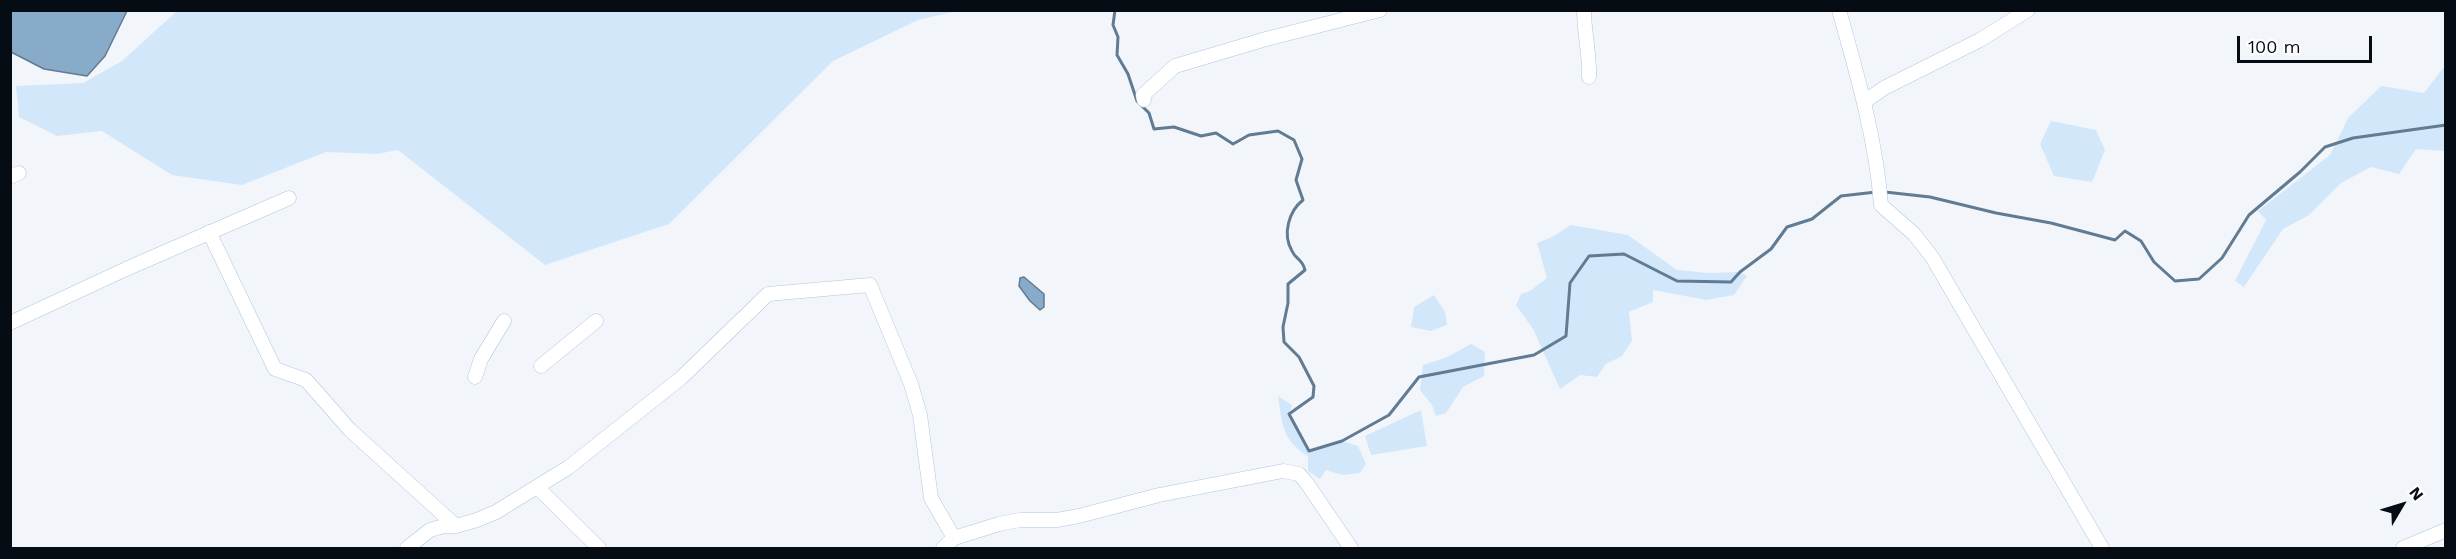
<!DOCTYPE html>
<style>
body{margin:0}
#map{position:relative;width:2456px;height:559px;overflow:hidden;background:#f2f6fb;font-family:"Work Sans",sans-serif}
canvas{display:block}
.frame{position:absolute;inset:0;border:12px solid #050c13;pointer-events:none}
.north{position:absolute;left:2372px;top:475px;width:60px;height:60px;-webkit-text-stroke:4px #fff;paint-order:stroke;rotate:52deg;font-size:16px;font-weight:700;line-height:24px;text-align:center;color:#050c13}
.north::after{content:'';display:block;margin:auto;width:21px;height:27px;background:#050c13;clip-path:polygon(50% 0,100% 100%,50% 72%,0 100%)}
.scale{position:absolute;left:2237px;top:36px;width:135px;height:27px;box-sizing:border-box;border:3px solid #050c13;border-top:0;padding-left:8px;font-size:18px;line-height:21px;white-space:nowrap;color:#050c13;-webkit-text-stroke:4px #fff;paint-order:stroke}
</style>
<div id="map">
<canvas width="2456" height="559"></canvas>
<div class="frame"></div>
<div class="north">N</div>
<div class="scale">100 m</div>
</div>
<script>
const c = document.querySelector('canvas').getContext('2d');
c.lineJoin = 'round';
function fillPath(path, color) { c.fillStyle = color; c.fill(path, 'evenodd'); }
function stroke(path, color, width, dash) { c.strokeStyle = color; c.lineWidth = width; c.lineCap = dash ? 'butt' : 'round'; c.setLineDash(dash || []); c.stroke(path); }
fillPath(new Path2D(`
 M177 11V10L957 11 918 20 833 61 669 224 545 265 398 150 377 154 326 152 242 185 172 175 102 131 57 136 19 117 16 86 83 83 122 61Z
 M2443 68H2445V151L2416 149 2399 174 2371 167 2341 183 2309 215 2283 229 2244 287 2235 281 2266 220 2258 211 2330 155 2348 118 2381 86 2424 93Z
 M2051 121 2096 130 2105 150 2092 182 2054 176 2040 144Z
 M1571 225 1628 235 1677 270 1709 273 1740 272 1747 276 1734 295 1706 300 1653 290V302L1629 312 1632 341 1622 356 1606 364 1597 377 1580 375 1560 389 1533 329 1516 305 1521 294 1530 291 1547 278 1537 243 1552 237Z
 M1434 295 1445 312 1447 325 1431 331 1411 327 1414 307Z
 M1471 344 1485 352 1484 376 1463 387 1446 413 1436 416 1432 405 1420 390 1423 365 1445 358Z
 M1278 396 1292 405 1289 414 1308 451 1342 441 1358 446 1366 464 1360 473 1342 475 1326 470 1320 479 1308 471V456C1282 441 1282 423 1278 396Z
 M1421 410 1427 446 1371 455 1365 436Z`), '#d2e7fa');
const water = new Path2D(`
 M10 11 11 10 127 11 105 56 87 76 44 69 11 52Z
 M1024 277 1044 294V307L1040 310 1030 301 1019 286 1020 278Z`);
fillPath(water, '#89abca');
stroke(water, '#617b93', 1.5);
stroke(new Path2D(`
 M1115 10 1113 25 1118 37 1117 55 1128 74 1137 101 1149 113 1154 129 1174 127 1201 136 1216 133 1233 144 1249 135 1278 131 1294 140 1302 159 1296 180 1303 200C1289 211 1282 234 1292 251 1296 260 1302 258 1305 270L1288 284V303L1283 327 1284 342 1299 357 1314 386 1313 397 1289 414 1309 451 1342 441 1389 415 1419 377 1534 355 1566 336 1570 283 1589 256 1624 254 1677 281 1731 282 1740 272 1771 249 1787 227 1812 219 1841 196 1876 192
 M1885 192 1930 197 1996 213 2051 223 2115 240 2125 231 2141 241 2154 262 2175 281 2199 279 2222 258 2249 215 2300 172 2325 147 2353 138 2446 125`), '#617b93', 3);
const minor = new Path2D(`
 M1584 10C1584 33 1590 54 1589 77
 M1839 10C1857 74 1876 139 1881 205L1914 234 1932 257 2102 548
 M1144 100 1143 95 1175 66 1266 39 1380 10
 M1864 102 1884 88 1980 40 2028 10
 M10 177 19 173
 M209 232 275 369 306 380 350 430 456 526
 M10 323 126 269 289 198
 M541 366 596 321
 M475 377 481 359 504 321
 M538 488 599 548
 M407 548 430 530 444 526H456L477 520 496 512 569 467 681 378 768 294 870 285 911 384 920 415 931 498 954 538
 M943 548 954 538 999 524 1020 520H1057L1079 516 1159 495 1283 471 1299 474 1306 482 1351 548
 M2403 548 2446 530`);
stroke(minor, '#b0c6db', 15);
stroke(minor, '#fff', 14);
</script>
